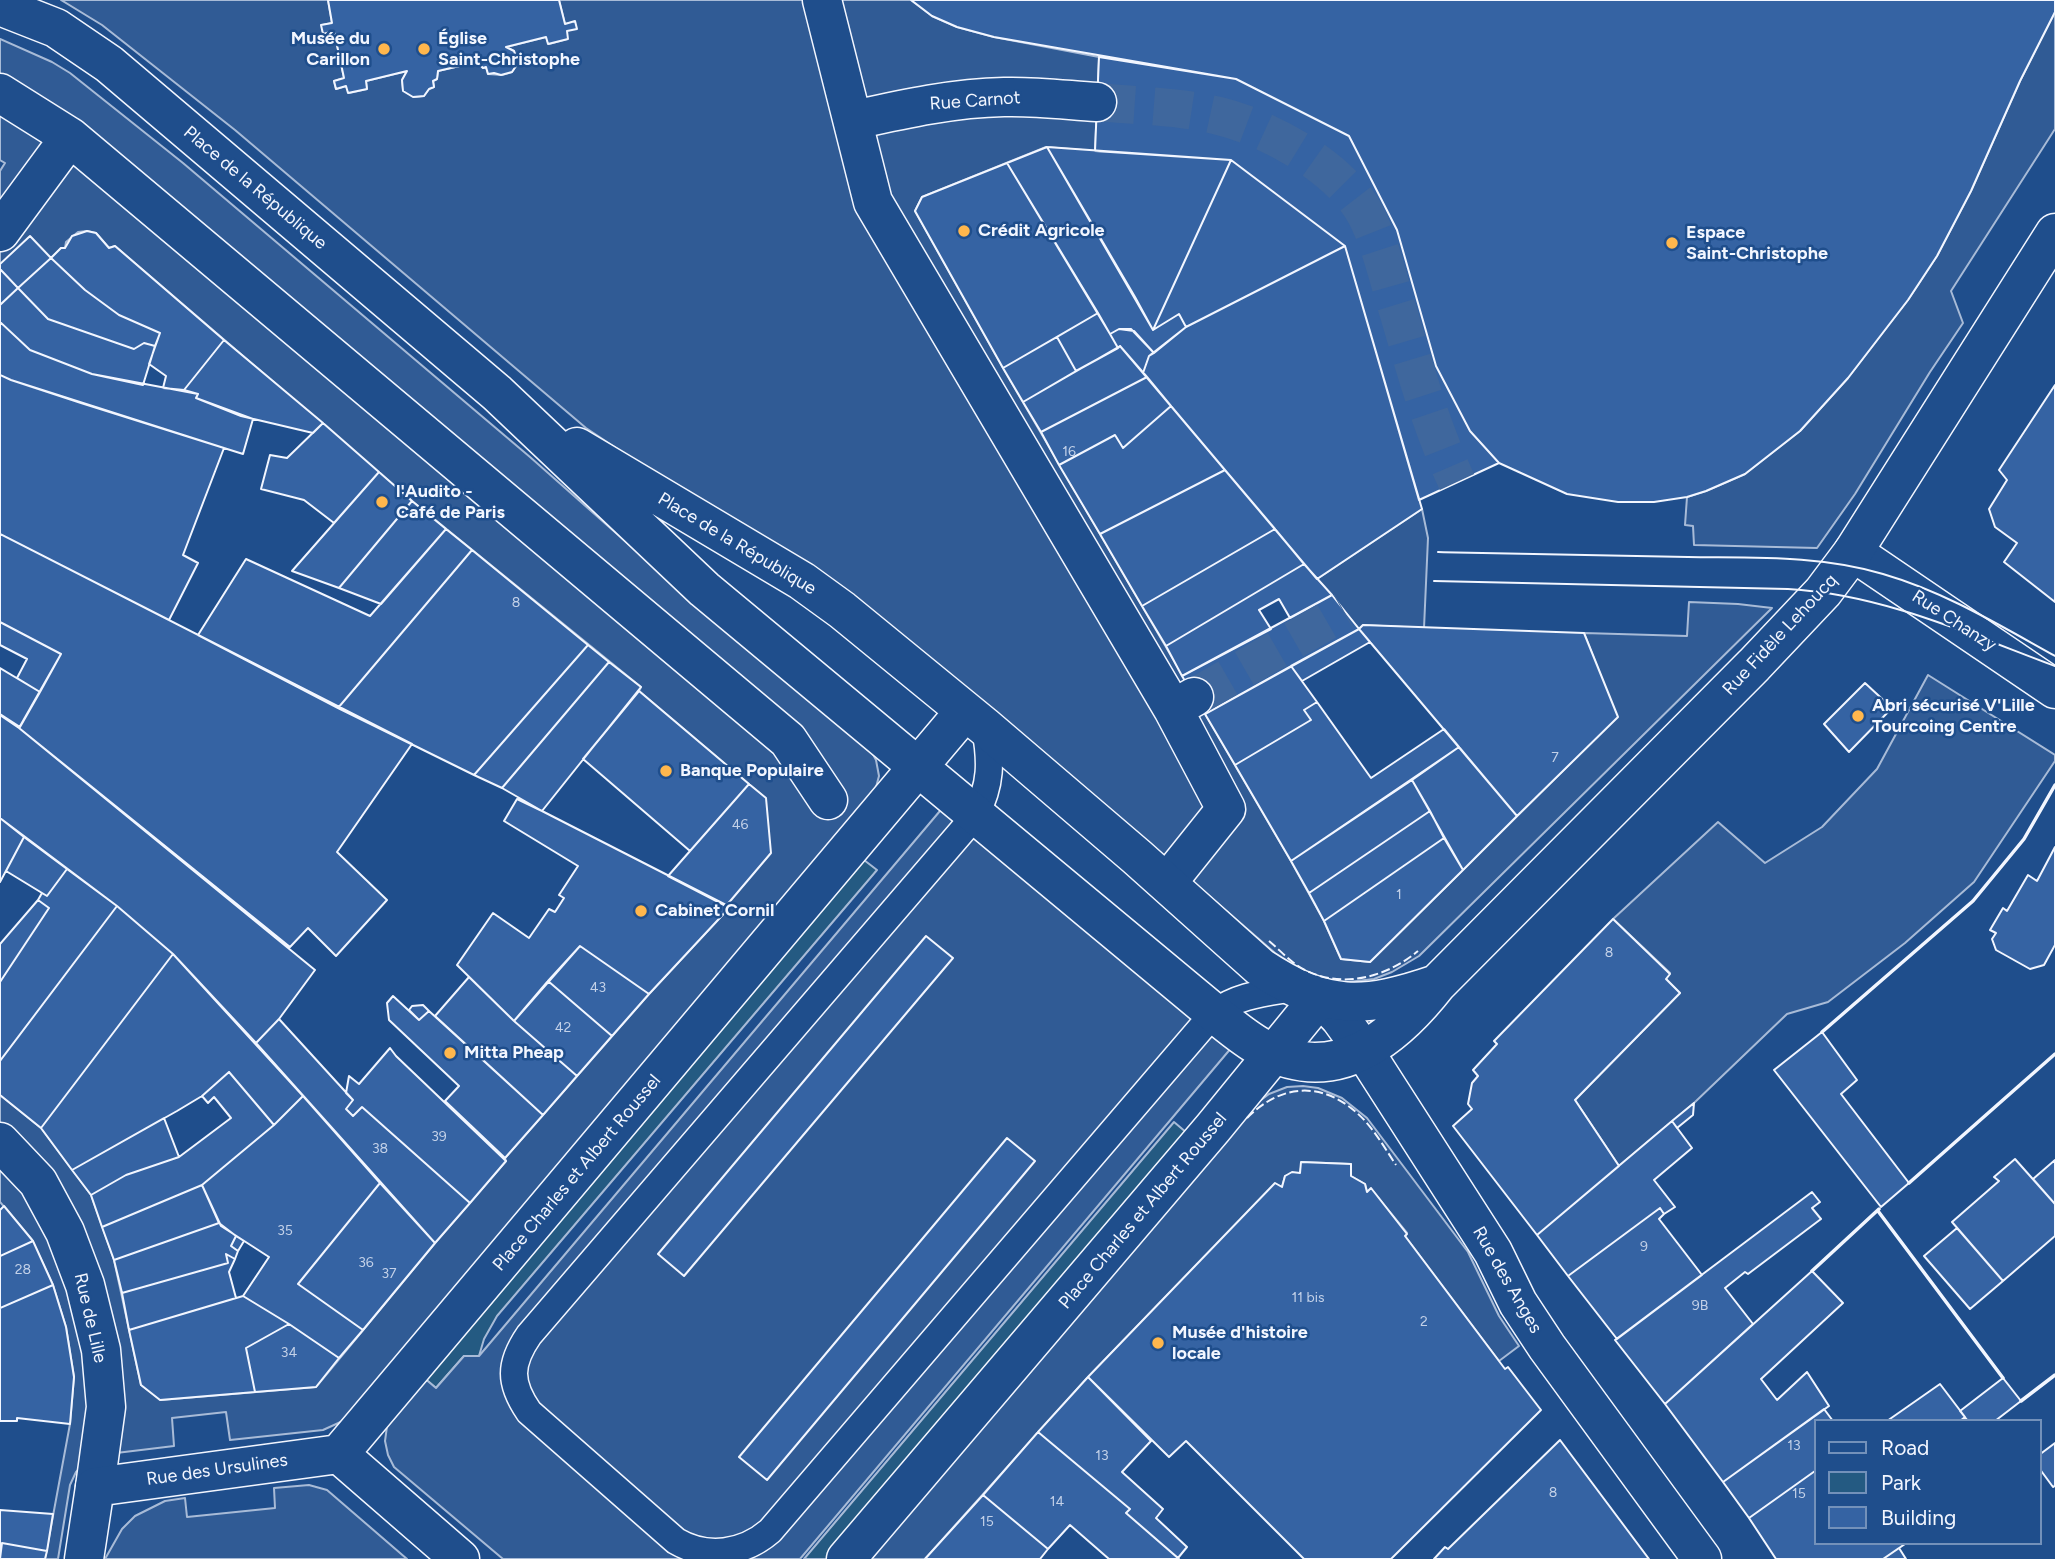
<!DOCTYPE html>
<meta charset="utf-8">
<style>
body{margin:0}
#map{position:relative;width:2055px;height:1559px;overflow:hidden;background:#1f4e8c;font-family:Figtree,sans-serif}
canvas{display:block}
.legend{position:absolute;left:1814px;top:1419px;width:228px;height:126px;box-sizing:border-box;background:#1f4e8c;border:2px solid #7391ba;margin:0;padding:9px 12px;list-style:none;font-size:21px;color:#f2f6ff}
.legend li{display:flex;align-items:center;gap:14px;height:35px}
.legend b{width:35px;border:2px solid #7391ba}
</style>
<div id="map">
<canvas width="2055" height="1559"></canvas>
<ul class="legend">
<li><b style="height:9px;background:#1f4e8c"></b>Road</li>
<li><b style="height:19px;background:#245a82"></b>Park</li>
<li><b style="height:19px;background:#3563a3"></b>Building</li>
</ul>
</div>
<script>
const c = document.querySelector('canvas').getContext('2d');
c.lineJoin = 'round';
function fillPath(path, color) { c.fillStyle = color; c.fill(path, 'evenodd'); }
function stroke(path, color, width, dash) { c.strokeStyle = color; c.lineWidth = width; c.lineCap = dash ? 'butt' : 'round'; c.setLineDash(dash || []); c.stroke(path); }
function write(font, color, halo, rows, align = 'center') {
  c.font = font + ' Figtree,sans-serif'; c.lineWidth = 5; c.setLineDash([]); c.textBaseline = 'middle'; c.strokeStyle = halo; c.fillStyle = color; for (const [text, x, y, turn = 0] of rows) {
    c.save(); c.translate(x, y); c.rotate((+turn || 0) * Math.PI / 180); c.textAlign = isNaN(turn) ? turn : align; if (halo) c.strokeText(text, 0, 0); c.fillText(text, 0, 0); c.restore();
  }
}
const green = new Path2D(`
 M864 860 877 870 497 1316 484 1339 479 1356H464L436 1388 423 1377Z
 M1174 1122 1187 1133 828 1559H804Z`);
fillPath(green, '#245a82');
stroke(green, '#a8bbd7', 2);
const parking = new Path2D(`
 M61 0H328L332 23 322 25 323 33 334 31 344 78 334 81 336 89 346 86 349 93 367 89 366 81 407 71 402 80 403 90 414 97 424 96 429 89 434 87 433 81 437 79 438 71 477 62 483 68 486 67 488 74 502 75 512 72 518 63 514 51 506 47 546 37 549 44 567 39V31L575 22 565 24 559 0H911L932 16 957 27 994 37 1099 57 1095 151 1046 147 922 197 915 211 1003 368 1291 861 1324 921 1341 959 1370 962 1617 717 1584 633 1687 636 1689 602 1738 604 1772 608 1419 956 1392 972 1374 979 1340 983 1317 979 1275 953 1178 869 811 565 625 454 586 428 235 130 102 25Z
 M2055 12V129L1951 291 1963 323 1930 372 1855 494 1817 548 1694 545 1693 526 1685 525 1687 497 1706 491 1745 474 1800 431 1848 378 1908 300 1937 256 1971 191 2020 81Z
 M0 39 52 62 70 73 183 163 530 457 694 602 869 747 876 760 879 776 875 791 345 1420 323 1430 230 1440 226 1412 172 1418 174 1446 108 1454 81 1467 76 1472 70 1485 58 1559H45L70 1424 74 1377 66 1327 53 1285 32 1240 0 1202V1095L41 1128 91 1195 114 1260 141 1385 161 1400 316 1387 435 1243 506 1161 505 1158 649 994 729 908 726 906 765 798 639 691 641 687 412 501 115 246 109 248 96 233 87 231 78 232 66 242 65 248H61L51 258 0 264V171L5 163 0 160Z
 M1422 509 1428 538 1424 628 1363 625 1359 629 1317 579Z
 M1928 675 2055 755V761L1974 882 1905 943 1828 1002 1787 1014 1694 1103 1619 1166 1575 1100 1680 993 1666 979 1670 973 1613 919 1718 822 1765 863 1822 827 1877 769Z
 M945 805 1232 1047 800 1559H503L394 1467 388 1455 385 1441 388 1419 423 1377 436 1388 464 1356H479Z
 M1303 1086 1318 1088 1342 1098 1367 1118 1468 1252 1499 1316 1519 1346 1499 1361 1405 1236 1407 1233 1371 1189 1367 1192 1365 1184 1351 1176V1164L1302 1162 1300 1173 1285 1176 1282 1187 1275 1184 1088 1377 925 1559H868L1257 1103 1269 1094 1287 1087Z
 M309 1485 327 1490 407 1559H105L122 1529 135 1516 165 1501 185 1498 187 1517 275 1508 274 1488Z`);
fillPath(parking, '#305b95');
stroke(parking, '#a8bbd7', 2);
const building = new Path2D(`
 M328 0H559L565 24 575 21 577 29 567 31 568 39 548 44 546 37 506 47 514 51 518 63 512 72 501 75 494 73 488 74 486 67 483 68 477 62 438 71 437 79 433 81 434 87 429 89 424 96 413 97 403 91 402 80 407 71 366 81 367 89 348 93 346 86 336 89 334 81 344 78 334 31 323 34 321 25 332 23Z
 M911 0H2055V12L2020 81 1971 191 1937 256 1908 300 1848 378 1800 431 1745 474 1706 491 1687 497 1654 502H1618L1567 494 1499 463 1470 431 1436 366 1397 230 1349 136 1236 79 994 37 957 27 932 16Z
 M1099 57 1236 79 1349 136 1397 230 1436 366 1470 431 1499 463 1419 500 1345 246 1231 160 1095 151Z
 M1047 147 1153 330 1179 314 1186 327 1154 353 1131 329H1119L1110 334 1007 163Z
 M1047 147 1231 160 1153 330 1135 297Z
 M1231 160 1345 246 1186 327 1179 314 1153 330Z
 M1007 163 1098 313 1003 368 915 211 922 197Z
 M87 231 96 233 109 248 115 246 224 340 184 390 163 388 166 376 149 364 160 333 119 315 85 290 51 258 61 248H65L72 236Z
 M30 236 51 258 18 288 0 269V264Z
 M1345 246 1422 509 1317 579 1143 373 1149 356 1186 327Z
 M51 258 85 290 119 315 160 333 155 346 144 343 134 349 48 319 18 288Z
 M0 269 18 288 0 305Z
 M18 288 48 319 134 349 144 343 155 346 143 385 92 374 30 350 0 322V305Z
 M1098 313 1118 348 1076 371 1057 337Z
 M0 322 30 350 92 374 198 394 196 398 253 419 243 454 81 403 11 380 0 375Z
 M1119 329 1134 331 1154 353 1149 356 1143 373 1120 346 1118 348 1110 334Z
 M1057 337 1076 371 1023 402 1003 368Z
 M224 340 323 423 313 433 241 416 196 398 198 394 184 390Z
 M1120 346 1147 377 1041 432 1023 402Z
 M0 375 11 380 224 448 183 555 198 563 169 620 0 534Z
 M1147 377 1171 406 1123 448 1115 435 1059 465 1041 432Z
 M2055 385V602L2004 562 2017 543 1995 527 1989 509 2007 480 1999 470Z
 M1171 406 1225 470 1100 534 1059 465 1115 435 1123 448Z
 M323 423 379 472 334 523 304 500 261 489 270 455 287 458Z
 M1225 470 1275 529 1142 606 1100 534Z
 M379 472 412 501 339 588 292 571Z
 M412 501 446 529 381 604 339 588Z
 M446 529 472 550 338 708 198 635 246 559 370 616Z
 M1275 529 1304 564 1166 646 1142 606Z
 M0 534 412 744 337 852 387 900 336 956 308 928 290 947 19 728 61 654 0 622Z
 M472 550 588 645 474 775 338 708Z
 M1304 564 1332 595 1290 618 1279 599 1259 610 1271 629 1182 676 1166 646Z
 M1332 595 1359 629 1205 714 1182 676Z
 M0 622 61 654 40 692 17 678 27 659 0 645Z
 M1363 625 1584 633 1618 717 1517 816 1359 629Z
 M1359 629 1370 642 1302 681 1291 666Z
 M588 645 609 662 502 788 474 775Z
 M609 662 641 687 542 811 502 788Z
 M1291 666 1317 702 1304 710 1311 720 1235 765 1205 714Z
 M0 668 40 692 20 727 0 714Z
 M1865 683 1892 708 1849 752 1824 724Z
 M639 691 749 784 690 851 583 759Z
 M1317 702 1371 778 1444 729 1459 747 1291 861 1235 765 1311 720 1304 710Z
 M0 715 19 728 315 970 279 1019 256 1043 173 954 117 906 0 818Z
 M1459 747 1517 816 1463 870 1412 780Z
 M1412 780 1430 811 1309 893 1291 861Z
 M749 784 766 798 771 853 726 906 668 876Z
 M517 799 542 811 730 907 649 994 580 946 514 1021 457 965 493 913 529 938 549 909 555 912 564 898 559 895 578 866 504 821Z
 M1430 811 1444 838 1324 921 1309 893Z
 M0 818 24 837 0 882Z
 M24 837 67 869 47 896 6 871Z
 M1444 838 1463 870 1370 962 1341 959 1324 921Z
 M2055 847V945L2044 965 2030 969 1996 950 1992 939 1996 933 1990 930 2003 908 2007 911 2028 875 2037 881Z
 M67 869 117 906 0 1061V982L49 908 38 900 42 893 47 896Z
 M38 900 49 908 0 982V944Z
 M117 906 173 954 41 1128 0 1095V1061Z
 M1613 919 1670 974 1666 979 1680 993 1575 1100 1619 1166 1537 1235 1453 1126 1472 1109 1468 1104 1472 1083 1478 1076 1473 1070 1497 1044 1494 1041Z
 M926 936 953 958 684 1276 658 1254Z
 M580 946 649 994 612 1036 548 981Z
 M173 954 303 1096 274 1125 229 1072 202 1096 177 1111 72 1170 41 1128Z
 M469 977 514 1021 577 1076 543 1115 435 1016Z
 M548 981 612 1036 577 1076 514 1021Z
 M393 996 419 1020 429 1011 543 1115 505 1158 445 1101 459 1086 389 1020 387 1003Z
 M423 1005 429 1011 419 1020 409 1010 412 1006Z
 M279 1019 353 1100 346 1109 353 1116 362 1107 470 1203 435 1243 256 1043Z
 M1822 1032 1857 1080 1841 1094 1909 1183 1881 1207 1774 1070Z
 M390 1048 396 1056 506 1161 470 1203 362 1107 353 1116 346 1109 353 1100 346 1093 349 1076 359 1084Z
 M229 1072 274 1125 202 1185 102 1227 91 1195 126 1175 179 1157 231 1118 214 1097 208 1103 202 1096Z
 M303 1096 380 1183 298 1284 363 1330 339 1358 289 1324 243 1296 269 1257 221 1226 202 1185 274 1125Z
 M1694 1103 1693 1115 1677 1128 1672 1121Z
 M164 1118 179 1157 126 1175 91 1195 72 1170Z
 M1672 1121 1692 1148 1654 1180 1675 1207 1664 1214 1660 1208 1568 1276 1537 1235Z
 M1007 1138 1035 1161 767 1480 739 1457Z
 M2015 1159 2055 1204V1236L2003 1281 1952 1222 1999 1181 1994 1177Z
 M2055 1160V1204L2033 1179Z
 M1301 1162 1351 1164V1176L1365 1184 1367 1192 1371 1188 1407 1234 1405 1236 1505 1369 1508 1367 1541 1410 1391 1559H1304L1186 1441 1169 1457 1088 1377 1275 1183 1282 1187 1285 1176 1292 1172 1300 1173Z
 M380 1183 435 1243 363 1330 298 1284Z
 M202 1185 219 1223 114 1260 102 1227Z
 M1812 1192 1820 1202 1812 1208 1821 1219 1748 1274 1745 1272 1725 1288 1753 1324 1665 1404 1615 1340Z
 M4 1206 33 1241 0 1256V1210Z
 M1660 1208 1664 1214 1659 1219 1702 1275 1617 1339 1568 1276Z
 M219 1223 236 1236 231 1246 238 1251 235 1259 226 1254 228 1263 122 1293 114 1260Z
 M1957 1228 2003 1281 1970 1309 1924 1256Z
 M236 1236 244 1241 238 1251 231 1246Z
 M33 1241 53 1285 0 1308V1256Z
 M226 1254 235 1259 229 1272 236 1298 129 1330 122 1293 228 1263Z
 M1812 1271 1843 1303 1761 1379 1777 1400 1807 1372 1829 1406 1723 1482 1665 1404Z
 M53 1285 66 1327 74 1377 70 1424 17 1418V1421H0V1308Z
 M243 1296 289 1324 246 1348 255 1392 160 1400 141 1385 129 1330Z
 M289 1324 339 1358 316 1387 255 1392 246 1348Z
 M1088 1377 1151 1441 1122 1472 1163 1509 1156 1518 1187 1547 1178 1558 1126 1513 1130 1509 1038 1432Z
 M2003 1378 2021 1401 1995 1421H1968L1960 1411Z
 M1940 1384 1965 1417 1960 1421H1887Z
 M1824 1409 1833 1421H1815V1471L1749 1518 1723 1482Z
 M1038 1432 1130 1509 1126 1513 1179 1559H1109L1070 1525 1048 1549 983 1495Z
 M1560 1440 1649 1559H1434L1445 1547 1448 1549Z
 M2055 1443V1486L2053 1487 2039 1468V1455Z
 M1815 1471V1543L1905 1544 1883 1559H1776L1749 1518Z
 M983 1495 1048 1549 1040 1559H925Z
 M0 1510 53 1514 47 1551 2 1543 0 1553Z
 M2 1543 47 1551 45 1559H0Z
 M1899 1548 1906 1559H1883Z`);
fillPath(building, '#3563a3');
stroke(building, '#f2f6ff', 2);
stroke(new Path2D(`
 M1097 102C1137 106 1180 106 1219 116 1269 128 1341 168 1366 215 1381 245 1388 279 1398 311 1415 369 1431 427 1457 482
 M1195 697 1344 611`), '#3f679d', 38, [38, 19]);
const service = new Path2D(`
 M985 727C991 761 992 784 975 816L529 1335C509 1364 509 1383 529 1412L676 1541C707 1559 743 1554 770 1531L1214 1013C1238 995 1265 993 1294 988`);
const pedestrian = new Path2D(`
 M822 0 873 202 1173 709
 M0 93 70 137 788 740 828 800
 M854 120C904 109 953 98 1004 97 1035 96 1066 100 1097 102
 M0 232 70 137
 M1178 869 1226 809 1173 709 1194 697
 M0 1142 38 1182 65 1232 85 1285 101 1350 106 1407 95 1487`);
const minor = new Path2D(`
 M1853 552 2055 689`);
const tertiary = new Path2D(`
 M1320 997 1340 1018 1364 1051 1493 1252 1518 1303 1547 1347 1702 1559`);
const secondary = new Path2D(`
 M0 6 56 28 109 64 497 393 704 589 1214 1013C1229 1025 1245 1039 1262 1048 1335 1087 1394 1039 1437 984L1754 665 1823 592 1853 552 2055 233
 M577 447 802 581 842 610 985 727 1137 857 1260 967C1326 1011 1364 1009 1437 984
 M339 1454 965 711
 M339 1454 460 1559
 M84 1559 95 1487 339 1454
 M846 1559 1213 1128 1320 997`);
stroke(service, '#f2f6ff', 29);
stroke(pedestrian, '#f2f6ff', 41);
stroke(minor, '#f2f6ff', 41);
stroke(tertiary, '#f2f6ff', 41);
stroke(secondary, '#f2f6ff', 41);
stroke(service, '#1f4e8c', 26);
stroke(pedestrian, '#1f4e8c', 38);
stroke(minor, '#1f4e8c', 38);
stroke(tertiary, '#1f4e8c', 38);
stroke(secondary, '#1f4e8c', 38);
stroke(new Path2D(`
 M1438 552C1521 554 1604 555 1688 557 1753 558 1820 555 1883 574 1945 592 1999 625 2055 656
 M1434 581 1788 589C1881 594 1969 634 2055 666`), '#f2f6ff', 2);
stroke(new Path2D(`
 M1269 941C1281 951 1293 965 1307 971 1345 989 1388 976 1418 951
 M1247 1118C1280 1085 1320 1080 1357 1113 1373 1127 1384 1147 1396 1165`), '#f2f6ff', 2, [9, 3.5]);
stroke(new Path2D(`
 M1822 1032 1973 901 2024 839 2055 785
 M1909 1183 2055 1054
 M1878 1211 2003 1378
 M1812 1271 1879 1209
 M2021 1401 2055 1375`), '#f2f6ff', 3.5);
for (const [x, y, r, color] of [
 [384,49,7,"#ffb74d"],
 [424,49,7,"#ffb74d"],
 [964,231,7,"#ffb74d"],
 [1672,243,7,"#ffb74d"],
 [382,502,7,"#ffb74d"],
 [1858,716,7,"#ffb74d"],
 [666,771,7,"#ffb74d"],
 [641,911,7,"#ffb74d"],
 [450,1053,7,"#ffb74d"],
 [1158,1343,7,"#ffb74d"]
]) { const dot = new Path2D(); dot.arc(x, y, r, 0, 2 * Math.PI); c.fillStyle = color; c.fill(dot); stroke(dot, '#1f4e8c', 2.5); }
write('14px', '#c3d1e8', null, [
 ["16",1069,452],
 ["8",516,603],
 ["7",1555,758],
 ["46",740,825],
 ["1",1399,895],
 ["8",1609,953],
 ["43",598,988],
 ["42",563,1028],
 ["39",439,1137],
 ["38",380,1149],
 ["35",285,1231],
 ["9",1644,1247],
 ["36",366,1263],
 ["28",23,1270],
 ["37",389,1274],
 ["11 bis",1308,1298],
 ["9B",1700,1306],
 ["2",1424,1322],
 ["34",289,1353],
 ["13",1794,1446],
 ["13",1102,1456],
 ["8",1553,1493],
 ["15",1799,1494],
 ["14",1057,1502],
 ["15",987,1522]
]);
write('bold 18px', '#f2f6ff', '#1f4e8c', [
 ["Musée du",370,39,"right"],
 ["Carillon",370,60,"right"],
 ["Église",438,39],
 ["Saint-Christophe",438,60],
 ["Crédit Agricole",978,231],
 ["Espace",1686,233],
 ["Saint-Christophe",1686,254],
 ["l'Audito -",396,492],
 ["Café de Paris",396,513],
 ["Abri sécurisé V'Lille",1872,706],
 ["Tourcoing Centre",1872,727],
 ["Banque Populaire",680,771],
 ["Cabinet Cornil",655,911],
 ["Mitta Pheap",464,1053],
 ["Musée d'histoire",1172,1333],
 ["locale",1172,1354]
], 'left');
write('18px', '#f2f6ff', '#1f4e8c', [
 ["Rue Carnot",975,101,-4],
 ["Place de la République",255,188,40],
 ["Place de la République",737,544,31],
 ["Rue Chanzy",1954,621,33],
 ["Rue Fidèle Lehoucq",1780,635,-47],
 ["Place Charles et Albert Roussel",577,1173,-50],
 ["Place Charles et Albert Roussel",1143,1211,-50],
 ["Rue des Anges",1507,1280,60],
 ["Rue de Lille",90,1318,77],
 ["Rue des Ursulines",217,1470,-8]
]);
</script>
